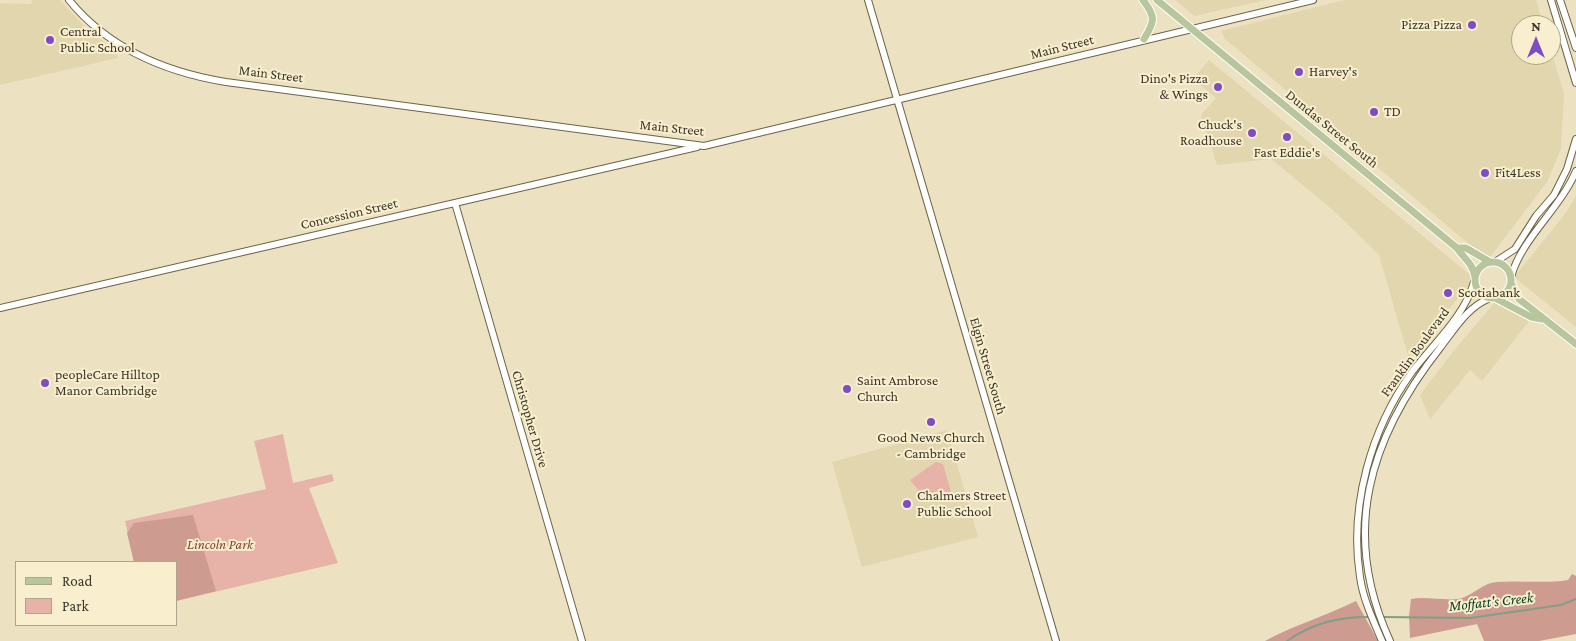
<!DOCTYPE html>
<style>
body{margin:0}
#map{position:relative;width:1576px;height:641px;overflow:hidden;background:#ece2c1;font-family:"Crimson Pro",serif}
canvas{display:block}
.legend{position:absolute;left:15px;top:561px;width:162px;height:65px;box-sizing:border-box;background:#f9efce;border:1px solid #ada58c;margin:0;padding:6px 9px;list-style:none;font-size:15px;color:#3a362a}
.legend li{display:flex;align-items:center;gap:10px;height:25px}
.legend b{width:25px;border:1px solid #ada58c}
.north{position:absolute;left:1511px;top:15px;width:50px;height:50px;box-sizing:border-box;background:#f9efce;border:1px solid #ada58c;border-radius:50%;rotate:0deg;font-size:14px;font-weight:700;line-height:20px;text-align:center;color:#3a362a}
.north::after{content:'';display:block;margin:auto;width:18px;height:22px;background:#7f4cc4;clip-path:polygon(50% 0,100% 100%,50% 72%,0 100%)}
</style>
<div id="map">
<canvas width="1576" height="641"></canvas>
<ul class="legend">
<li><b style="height:6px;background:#b8c69d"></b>Road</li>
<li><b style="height:14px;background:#e7b3a8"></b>Park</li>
</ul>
<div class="north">N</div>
</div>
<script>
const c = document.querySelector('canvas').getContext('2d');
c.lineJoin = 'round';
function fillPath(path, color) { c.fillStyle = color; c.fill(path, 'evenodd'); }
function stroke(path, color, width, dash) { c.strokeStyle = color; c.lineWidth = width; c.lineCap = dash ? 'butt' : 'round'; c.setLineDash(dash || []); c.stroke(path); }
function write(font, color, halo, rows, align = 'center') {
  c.font = font + ' "Crimson Pro",serif'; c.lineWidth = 4; c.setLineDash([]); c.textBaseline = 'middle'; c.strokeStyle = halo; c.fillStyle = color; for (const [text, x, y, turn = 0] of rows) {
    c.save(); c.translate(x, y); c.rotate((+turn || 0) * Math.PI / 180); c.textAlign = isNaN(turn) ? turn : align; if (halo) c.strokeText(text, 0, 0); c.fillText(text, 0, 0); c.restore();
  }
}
fillPath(new Path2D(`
 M32 0H60L85 27 117 52 118 58 0 85V3L31 4Z
 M1175 0H1266L1194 16Z
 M1344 0H1536L1543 25H1521V55H1551V50L1564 94 1561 149 1547 182 1488 260 1225 39 1221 31Z
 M1209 60 1474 278 1409 359 1379 255 1334 211 1271 159 1217 165 1201 115 1216 98 1193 79Z
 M1576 196V327L1514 277 1565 214Z
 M1500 296 1530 320 1482 381 1470 370 1430 419 1420 395 1452 353Z
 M947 430 978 537 862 567 832 462Z`), '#e2d6ae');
fillPath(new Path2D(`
 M283 434 293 483 332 474 334 481 309 488 338 563 176 601V562H134L125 521 266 489 254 441Z
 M936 462 943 464 951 492 937 499 923 496 910 480Z`), '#e7b3a8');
fillPath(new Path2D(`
 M193 515 216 591 176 601V562H134L127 533 134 523Z
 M1572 574 1576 576V634L1539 641H1484L1477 624 1410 638 1409 616 1411 599C1427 596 1450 602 1462 598 1474 594 1483 583 1497 582 1521 580 1544 584 1568 580Z
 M1356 601 1378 641H1265C1294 625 1326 616 1356 601Z`), '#ce9b90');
stroke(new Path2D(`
 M1383 617 1470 618 1561 605 1576 599
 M1287 641C1313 623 1338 617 1369 617`), '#819f86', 2);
const secondary = new Path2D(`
 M69 0C108 48 165 72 226 82L704 146 1313 0
 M868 0 1056 641
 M1551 0 1576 83
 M1560 0 1576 48
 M455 203 582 641
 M1495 262 1515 249 1536 216 1554 195 1567 169 1576 139
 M1511 277C1521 239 1560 209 1576 171
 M0 308 697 147
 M1382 641C1373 620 1363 599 1360 577 1349 506 1371 429 1412 372 1434 343 1464 317 1474 282
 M1390 641C1340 533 1369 438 1440 348 1454 330 1467 307 1490 298`);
const primary = new Path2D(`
 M1143 0C1156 17 1155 21 1144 39
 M1157 0 1457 248C1464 259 1473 263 1475 277
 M1457 248H1466L1490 262
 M1475 280a18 18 0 1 1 36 0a18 18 0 1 1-36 0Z
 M1511 283 1519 299 1576 344
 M1495 298 1531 317 1542 319`);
stroke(secondary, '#6c6446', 8);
stroke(primary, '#fff', 9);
stroke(secondary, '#fff', 6);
stroke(primary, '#b8c69d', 7);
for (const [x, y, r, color] of [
 [1472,25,5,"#7f4cc4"],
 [50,40,5,"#7f4cc4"],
 [1299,72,5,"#7f4cc4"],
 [1218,87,5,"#7f4cc4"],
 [1374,112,5,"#7f4cc4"],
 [1252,133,5,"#7f4cc4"],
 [1287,137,5,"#7f4cc4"],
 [1485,173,5,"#7f4cc4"],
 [1448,293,5,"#7f4cc4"],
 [45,383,5,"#7f4cc4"],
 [847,389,5,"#7f4cc4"],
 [931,422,5,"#7f4cc4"],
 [907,504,5,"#7f4cc4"]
]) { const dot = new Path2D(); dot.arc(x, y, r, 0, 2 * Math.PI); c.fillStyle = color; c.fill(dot); stroke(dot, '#f9efce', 2); }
write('14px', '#3a362a', '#f9efce', [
 ["Pizza Pizza",1462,25,"right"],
 ["Central",60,32],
 ["Public School",60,48],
 ["Harvey's",1309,72],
 ["Dino's Pizza",1208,79,"right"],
 ["& Wings",1208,95,"right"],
 ["TD",1384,112],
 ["Chuck's",1242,125,"right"],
 ["Roadhouse",1242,141,"right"],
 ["Fast Eddie's",1287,153,"center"],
 ["Fit4Less",1495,173],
 ["Scotiabank",1458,293],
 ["peopleCare Hilltop",55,375],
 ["Manor Cambridge",55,391],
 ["Saint Ambrose",857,381],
 ["Church",857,397],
 ["Good News Church",931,438,"center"],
 ["- Cambridge",931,454,"center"],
 ["Chalmers Street",917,496],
 ["Public School",917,512]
], 'left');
write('14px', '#3a362a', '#f9efce', [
 ["Main Street",1062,47,-14],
 ["Main Street",271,74,7],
 ["Main Street",672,128,6],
 ["Dundas Street South",1332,129,39],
 ["Concession Street",349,214,-13],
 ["Franklin Boulevard",1415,352,-54],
 ["Elgin Street South",988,366,74],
 ["Christopher Drive",530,419,74]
]);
write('italic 14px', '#813f32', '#f9efce', [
 ["Lincoln Park",220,545]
]);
write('italic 15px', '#0b4124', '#f9efce', [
 ["Moffatt's Creek",1491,602,-6]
]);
</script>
